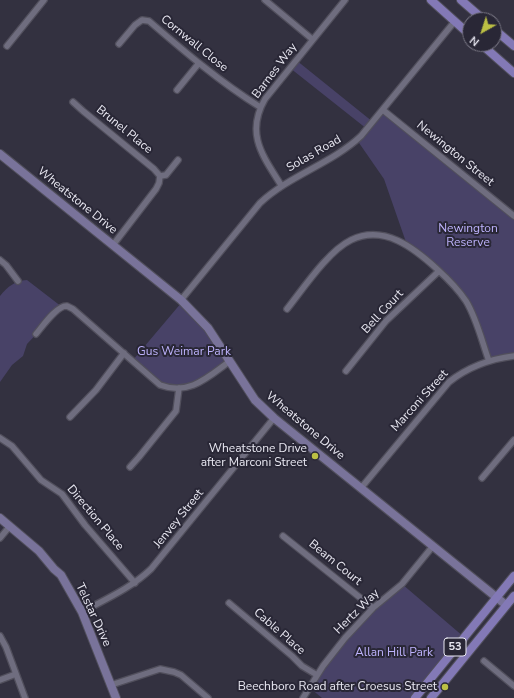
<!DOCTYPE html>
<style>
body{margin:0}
#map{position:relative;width:514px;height:698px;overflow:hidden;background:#333140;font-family:"Nunito Sans",sans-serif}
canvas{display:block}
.north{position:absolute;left:462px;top:12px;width:40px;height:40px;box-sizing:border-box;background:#292736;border:1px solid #767481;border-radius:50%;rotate:219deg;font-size:11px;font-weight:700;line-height:16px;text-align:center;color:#e9e8f2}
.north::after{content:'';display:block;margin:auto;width:14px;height:18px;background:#bcbf44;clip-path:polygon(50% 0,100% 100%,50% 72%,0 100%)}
</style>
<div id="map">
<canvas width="514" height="698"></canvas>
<div class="north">N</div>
</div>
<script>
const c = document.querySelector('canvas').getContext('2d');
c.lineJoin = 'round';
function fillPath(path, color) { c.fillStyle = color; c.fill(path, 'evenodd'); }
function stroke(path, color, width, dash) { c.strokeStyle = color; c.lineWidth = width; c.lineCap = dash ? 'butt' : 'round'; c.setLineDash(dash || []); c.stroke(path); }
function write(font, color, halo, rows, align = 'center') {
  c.font = font + ' "Nunito Sans",sans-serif'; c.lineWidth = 4; c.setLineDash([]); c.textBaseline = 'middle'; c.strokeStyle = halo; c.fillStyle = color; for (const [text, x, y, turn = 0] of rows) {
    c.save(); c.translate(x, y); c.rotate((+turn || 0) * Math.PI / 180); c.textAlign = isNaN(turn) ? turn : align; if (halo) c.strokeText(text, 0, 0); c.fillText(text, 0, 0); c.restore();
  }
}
fillPath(new Path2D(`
 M296 60 373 122 383 110 514 216V356L489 361 477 327 461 294 407 245 384 179 357 140 367 129 290 68Z
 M27 280 62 307 27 344 23 356 12 365 0 382V296C8 286 15 281 27 280Z
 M182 302 230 361 198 384 166 387 133 360Z
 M402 584 464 637 415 698H322L310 688 345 638Z`), '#484267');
const street = new Path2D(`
 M265 0 312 39
 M119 44 135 25 142 20 149 21C185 52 220 82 260 107
 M7 46 44 0
 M177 90 199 63
 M73 102 83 111 154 169 160 176
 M383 110 514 216
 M281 185C263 156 245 134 265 99L345 0
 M113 245 156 189 159 183 160 176 166 175 178 160
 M0 260 6 265 18 281
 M181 300 260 203C290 175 331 164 361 136L455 21
 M287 309C303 289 328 251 351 240 384 224 414 248 437 269 448 279 458 289 466 301 477 319 482 342 489 361
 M36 334C42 327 57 305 67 306 69 307 71 308 73 309L160 385C189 396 208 377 230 361
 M346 371 386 321 439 271
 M70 417 96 390 124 353
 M0 438 12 446 41 480 62 494 85 525 135 583
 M130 467 139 457 176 411 179 388
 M482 478 514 440
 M361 488 449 382C468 367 490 359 514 356
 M283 536 373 608
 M0 538 10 526
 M229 603 292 656 302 666 317 675
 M82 612C106 599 131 588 151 569L274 418
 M0 636 6 647 25 698
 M484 661 514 686
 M0 680 16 674
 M111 685 160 669 174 672 181 675 208 698
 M303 698 323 666 345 638 373 608 402 584 433 546`);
const secondary = new Path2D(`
 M0 154 181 300 208 328 255 400 274 418 506 605
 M0 518 39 551 54 569 61 575 82 612 116 698`);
const primary = new Path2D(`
 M431 0 470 35
 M461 0 484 20
 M494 29 514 46
 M481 44 514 73
 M415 698 514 576
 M431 698 514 596`);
stroke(street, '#514f5c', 8);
stroke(secondary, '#514f5c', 10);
stroke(primary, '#514f5c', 10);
stroke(street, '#6f6d7f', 5.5);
stroke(secondary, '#79739a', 8);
stroke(primary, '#8379b6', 8);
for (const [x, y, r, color] of [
 [315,456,4,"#bcbf44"],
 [445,687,4,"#bcbf44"]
]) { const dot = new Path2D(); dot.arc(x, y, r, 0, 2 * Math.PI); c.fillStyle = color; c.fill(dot); stroke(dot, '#292736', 1.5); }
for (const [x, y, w] of [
 [455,647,22]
]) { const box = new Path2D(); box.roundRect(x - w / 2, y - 9, w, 18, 3); c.fillStyle = '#292736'; c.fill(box); stroke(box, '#e9e8f2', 1); }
write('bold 11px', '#e9e8f2', null, [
 ["53",455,647]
]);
write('12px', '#e9e8f2', '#292736', [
 ["Cornwall Close",194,44,39],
 ["Barnes Way",275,71,-53],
 ["Brunel Place",124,130,39],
 ["Solas Road",314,154,-30],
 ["Newington Street",455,154,39],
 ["Wheatstone Drive",77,201,39],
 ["Bell Court",383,312,-47],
 ["Marconi Street",420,401,-48],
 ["Wheatstone Drive",305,426,40],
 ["Direction Place",95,518,50],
 ["Jenvey Street",179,519,-51],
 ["Beam Court",335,563,39],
 ["Hertz Way",357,612,-45],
 ["Telstar Drive",93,615,65],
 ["Cable Place",279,632,41]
]);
write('12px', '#beb3fd', '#292736', [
 ["Newington",468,229],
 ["Reserve",468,243],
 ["Gus Weimar Park",184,352],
 ["Allan Hill Park",394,653]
]);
write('12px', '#e9e8f2', '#292736', [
 ["Wheatstone Drive",307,449],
 ["after Marconi Street",307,463],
 ["Beechboro Road after Croesus Street",437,687]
], 'right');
</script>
